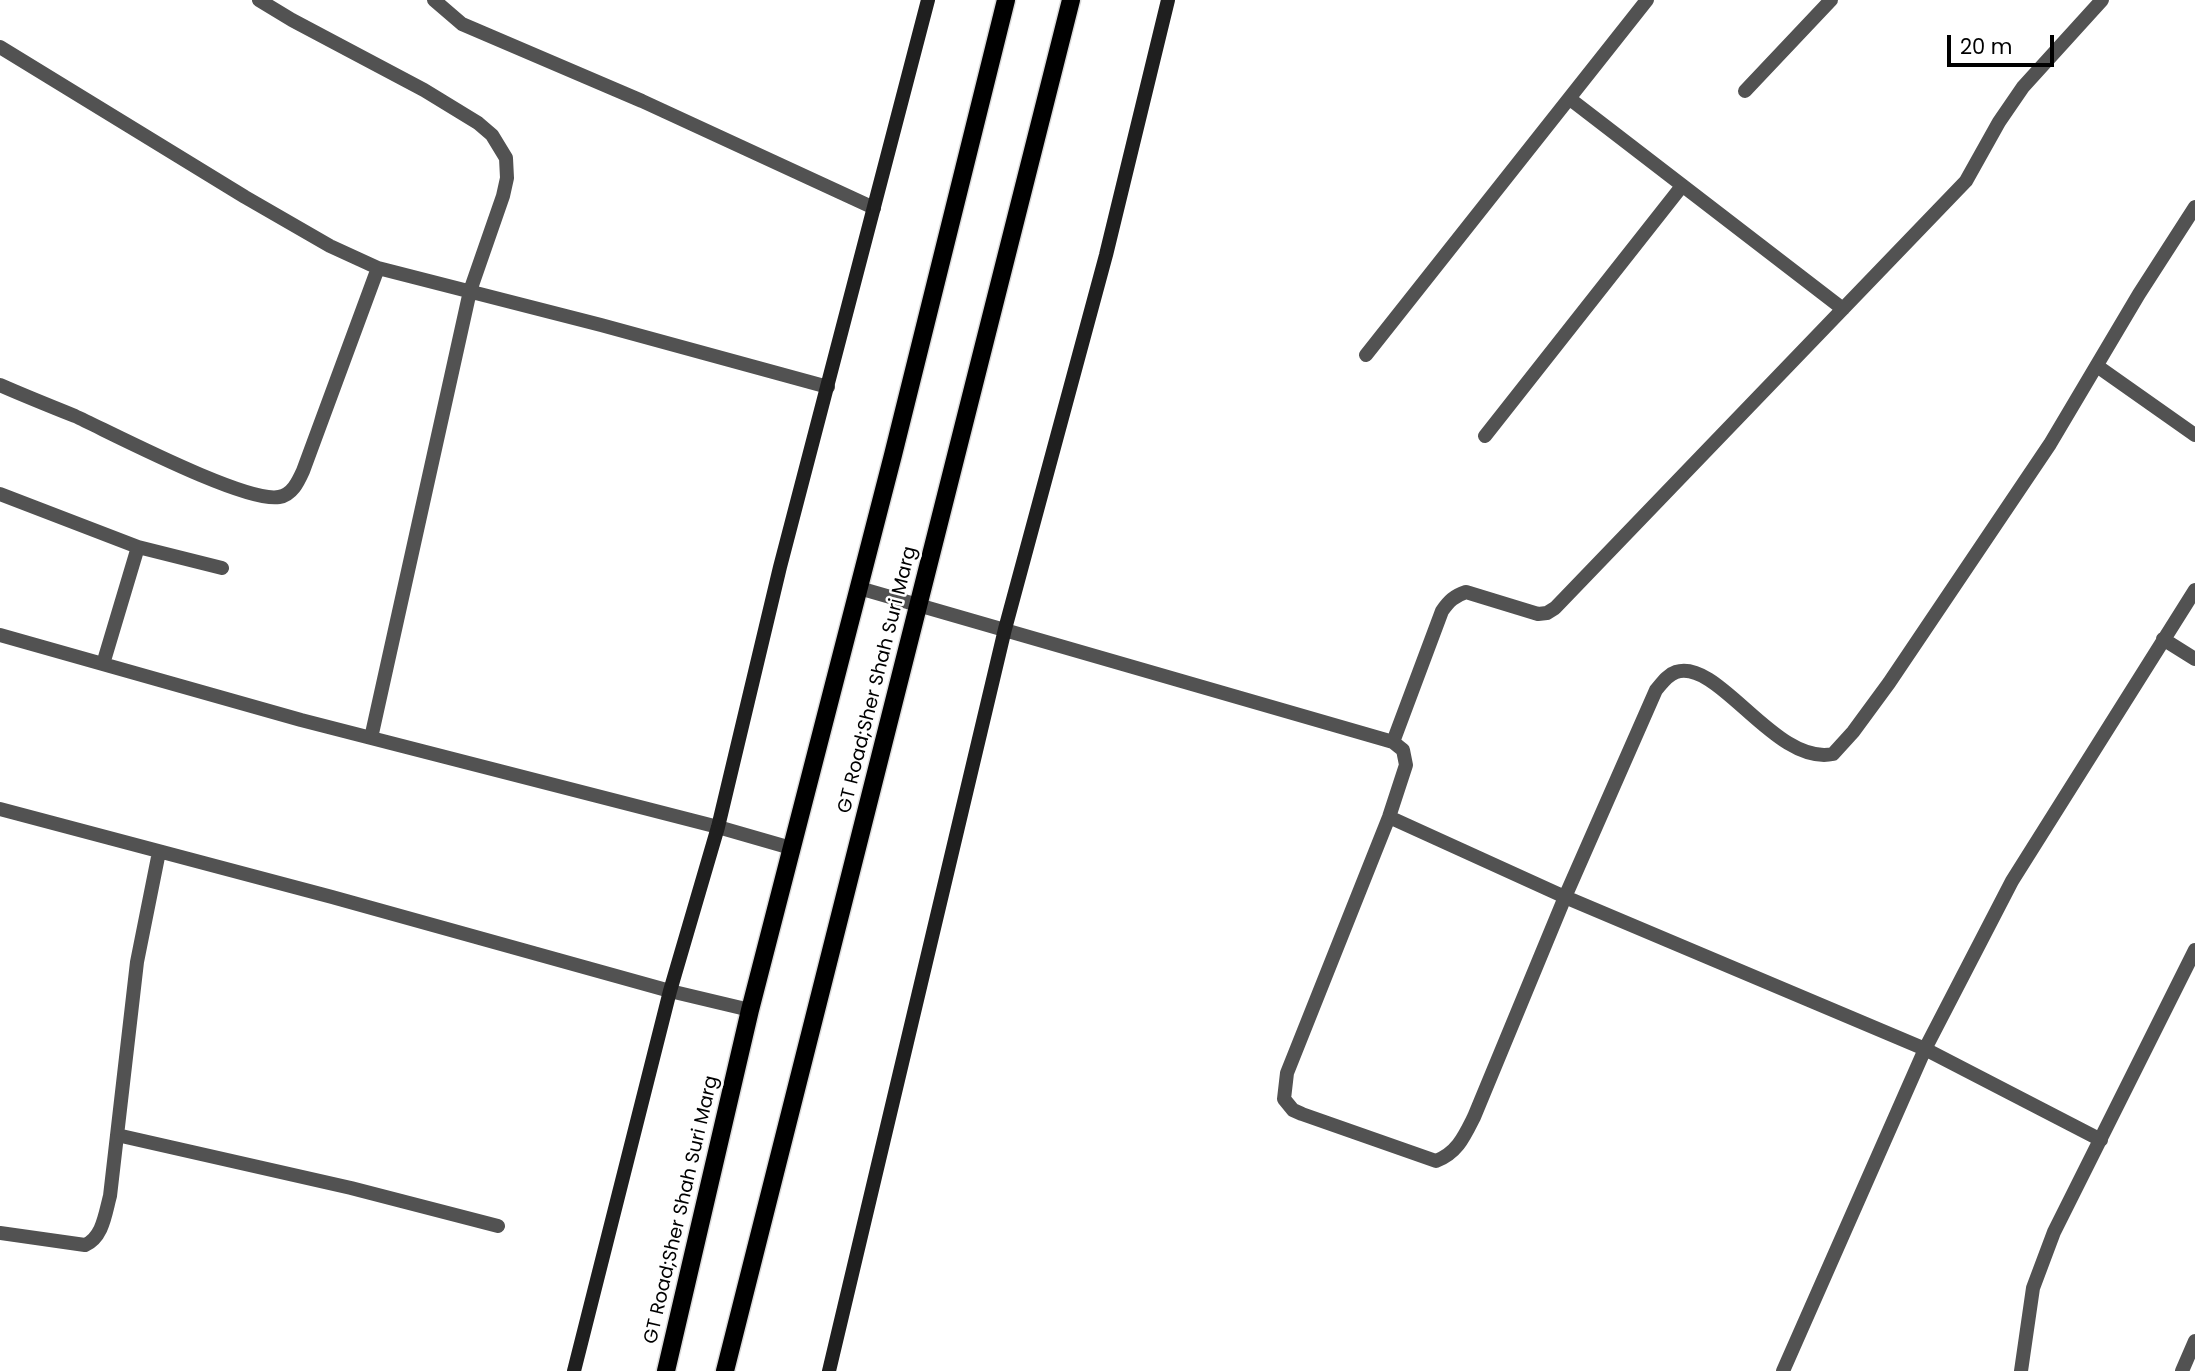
<!DOCTYPE html>
<style>
body{margin:0}
#map{position:relative;width:2195px;height:1371px;overflow:hidden;background:#fff;font-family:Poppins,sans-serif}
canvas{display:block}
.scale{position:absolute;left:1947px;top:35px;width:107px;height:32px;box-sizing:border-box;border:4px solid #000;border-top:0;padding-left:9px;font-size:21px;line-height:24px;white-space:nowrap;color:#000;-webkit-text-stroke:5px #fff;paint-order:stroke}
</style>
<div id="map">
<canvas width="2195" height="1371"></canvas>
<div class="scale">20 m</div>
</div>
<script>
const c = document.querySelector('canvas').getContext('2d');
c.lineJoin = 'round';
function stroke(path, color, width, dash) { c.strokeStyle = color; c.lineWidth = width; c.lineCap = dash ? 'butt' : 'round'; c.setLineDash(dash || []); c.stroke(path); }
function write(font, color, halo, rows, align = 'center') {
  c.font = font + ' Poppins,sans-serif'; c.lineWidth = 5; c.setLineDash([]); c.textBaseline = 'middle'; c.strokeStyle = halo; c.fillStyle = color; for (const [text, x, y, turn = 0] of rows) {
    c.save(); c.translate(x, y); c.rotate((+turn || 0) * Math.PI / 180); c.textAlign = isNaN(turn) ? turn : align; if (halo) c.strokeText(text, 0, 0); c.fillText(text, 0, 0); c.restore();
  }
}
const primary = new Path2D(`
 M666 1371 750 1010 893 455 1006 0
 M725 1371 1071 0`);
stroke(primary, '#dbdbdb', 21);
stroke(new Path2D(`
 M259 0 292 20 424 90 478 123 492 135 506 158 507 178 503 196 470 291 371 738
 M434 0 462 24 642 101 874 208
 M0 47 245 197 330 246 378 268 601 325 828 387
 M1745 91 1831 0
 M1570 99 1843 309
 M1366 355 1647 0
 M2097 366 2195 435
 M0 385C25 396 50 406 75 416 112 433 245 503 279 497 292 495 298 482 303 471L378 268
 M1485 436 1682 186
 M0 494 138 547 222 568
 M859 588 1393 742 1403 750 1406 765 1389 817 1287 1073 1284 1099 1293 1110 1302 1114 1436 1161C1457 1153 1464 1137 1474 1117L1565 897 1656 690C1662 683 1667 675 1676 672 1719 658 1775 766 1833 754L1853 732 1889 683 2050 444 2139 294 2195 207
 M0 635 301 720 718 827 791 848
 M2163 639 2195 659
 M103 664 138 547
 M1393 742 1442 611C1449 601 1454 596 1466 592L1538 614 1547 613 1555 608 1966 181 1999 122 2023 87 2102 0
 M0 809 332 897 670 991 750 1010
 M1389 817 1565 897 1925 1049 2101 1140
 M117 1135 351 1188 498 1226
 M0 1233 85 1245C103 1237 105 1214 110 1196L137 962 159 852
 M1783 1371 1925 1049 2012 881 2195 590
 M2021 1371 2033 1288 2054 1232 2195 950
 M2182 1371 2195 1341`), '#525252', 14);
stroke(new Path2D(`
 M574 1371 670 991 718 827 780 567 928 0
 M829 1371 1005 629 1106 255 1168 0`), '#1f1f1f', 14);
stroke(primary, '#000', 18);
write('19px', '#000', '#fff', [
 ["GT Road;Sher Shah Suri Marg",878,680,-76],
 ["GT Road;Sher Shah Suri Marg",682,1210,-77]
]);
</script>
